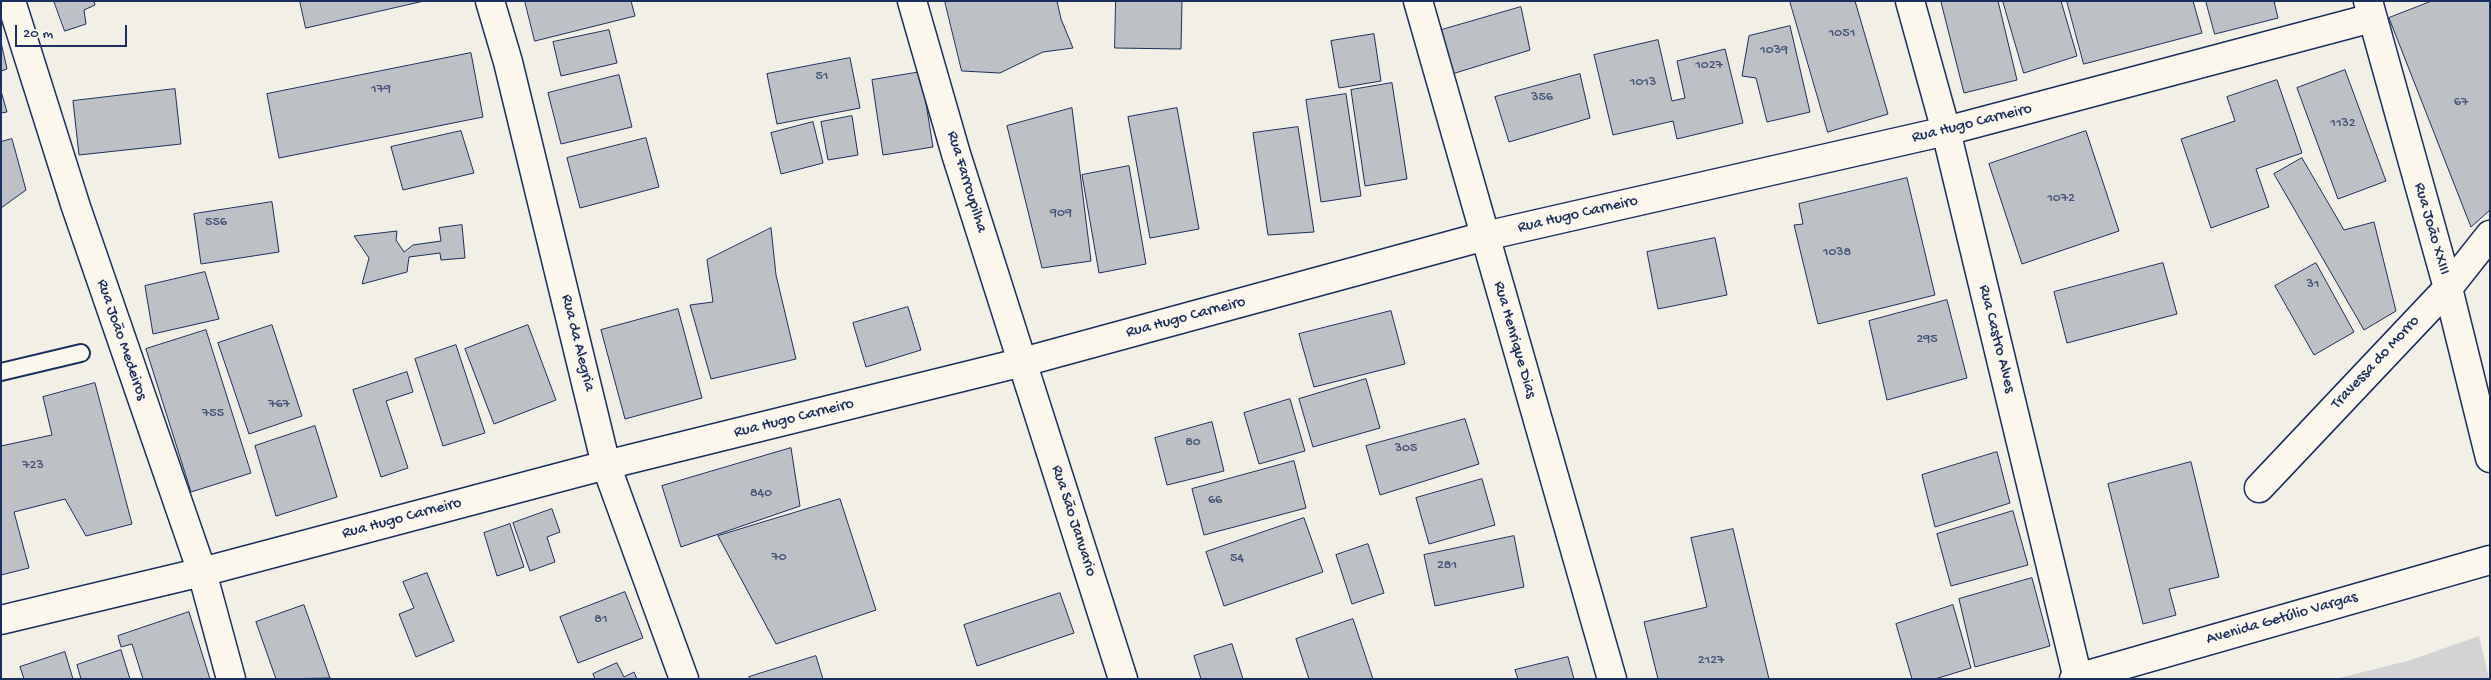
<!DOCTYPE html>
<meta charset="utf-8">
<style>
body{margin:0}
#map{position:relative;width:2491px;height:680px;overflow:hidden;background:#f2efe6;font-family:"Gochi Hand",sans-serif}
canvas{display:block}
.frame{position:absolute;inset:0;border:2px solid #1b2f5e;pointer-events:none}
.scale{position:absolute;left:15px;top:25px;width:112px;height:22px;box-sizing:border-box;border:2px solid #1b2f5e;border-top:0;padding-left:6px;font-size:15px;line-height:18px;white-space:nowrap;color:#1b2f5e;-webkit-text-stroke:4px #fbf7ec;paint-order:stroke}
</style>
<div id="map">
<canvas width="2491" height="680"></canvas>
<div class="frame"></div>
<div class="scale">20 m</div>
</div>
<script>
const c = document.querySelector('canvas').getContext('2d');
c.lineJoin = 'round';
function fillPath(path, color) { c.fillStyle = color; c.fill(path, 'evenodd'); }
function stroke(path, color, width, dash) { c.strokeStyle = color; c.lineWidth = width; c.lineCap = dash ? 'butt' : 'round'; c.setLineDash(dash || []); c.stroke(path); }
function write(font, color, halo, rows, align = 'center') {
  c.font = font + ' "Gochi Hand",sans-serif'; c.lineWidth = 4; c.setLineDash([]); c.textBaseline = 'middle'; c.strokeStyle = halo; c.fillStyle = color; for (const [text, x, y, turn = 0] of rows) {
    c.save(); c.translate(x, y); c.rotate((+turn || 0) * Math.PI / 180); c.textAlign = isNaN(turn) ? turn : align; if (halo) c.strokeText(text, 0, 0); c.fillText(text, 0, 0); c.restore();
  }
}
fillPath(new Path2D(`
 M2479 636 2489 679H2335L2411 660Z`), '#d2d3d2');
const building = new Path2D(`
 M54 1H94L95 5 84 10 86 24 65 31Z
 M300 1H424L306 28Z
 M525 1H631L635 16 535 41Z
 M945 1H1057L1061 19 1073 48 1043 52 1000 73 962 71Z
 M1116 1H1182L1181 49 1115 48Z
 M1790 1H1855L1888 114 1828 132Z
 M1945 1H1998L2017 80 1964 93 1941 2Z
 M2003 1H2061L2077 56 2024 73Z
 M2067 1H2193L2202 33 2084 64Z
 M2206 1H2274L2278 18 2215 34Z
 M2432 1H2490V210L2471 227 2389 18Z
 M1521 7 1530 50 1452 74 1438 31Z
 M1790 26 1810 112 1767 122 1756 78 1742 76 1749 36Z
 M609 30 617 63 561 76 553 42Z
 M1374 34 1381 81 1339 88 1331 41Z
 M1658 40 1672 101 1685 98 1677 61 1725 49 1743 123 1677 139 1673 121 1613 135 1594 55Z
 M1 42 7 69 1 71Z
 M471 53 483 117 279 158 267 94Z
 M850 58 860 108 777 124 767 74Z
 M2345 70 2386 181 2338 199 2297 88Z
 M921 72 933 147 883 155 872 80Z
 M1580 74 1590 118 1509 142 1495 97Z
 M619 75 632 127 561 144 548 93Z
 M2277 80 2302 153 2256 169 2269 207 2211 228 2181 139 2235 121 2227 97Z
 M1392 83 1407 179 1365 186 1351 90Z
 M175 89 181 144 79 155 73 101Z
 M1 91 7 112 1 113Z
 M1346 94 1361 196 1321 202 1306 100Z
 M1072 108 1091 261 1042 268 1007 126Z
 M1177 108 1199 229 1150 238 1128 117Z
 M852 116 858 155 828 160 821 122Z
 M813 122 823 163 781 174 771 133Z
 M1298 127 1314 232 1268 235 1253 133Z
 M461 131 474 173 403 190 391 147Z
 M2086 131 2119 231 2022 264 1989 164Z
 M646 138 659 187 580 208 567 158Z
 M12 139 26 190 1 208V142Z
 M2302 158 2344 230 2374 222 2396 311 2364 330 2274 174Z
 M1129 166 1146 264 1099 273 1082 175Z
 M1907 178 1935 295 1818 324 1794 225 1803 224 1799 204Z
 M272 202 279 252 201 264 194 214Z
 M462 225 465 258 441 260 440 253 409 257 407 272 362 284 369 258 354 236 397 231 396 240 404 252 413 245 441 241 439 228Z
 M771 228 776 275 796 359 711 379 690 305 713 302 707 260Z
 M1715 238 1727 295 1658 309 1647 252Z
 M2163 263 2177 314 2067 343 2054 292Z
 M2316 263 2354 332 2314 355 2275 286Z
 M205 272 219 319 153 334 145 286Z
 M1947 300 1967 378 1887 400 1869 321Z
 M908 307 921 350 866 367 853 323Z
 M678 309 702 398 625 419 601 330Z
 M1391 311 1405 364 1314 387 1299 334Z
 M272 325 302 416 249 434 218 343Z
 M528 325 556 400 494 424 465 349Z
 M206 330 251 473 191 492 146 349Z
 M456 345 485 433 443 446 415 359Z
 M407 372 413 392 386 401 408 468 381 477 353 390Z
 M1366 379 1380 428 1313 447 1299 399Z
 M95 383 132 524 86 536 65 499 14 512 29 568 1 575V446L52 435 43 397Z
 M1290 399 1305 451 1259 464 1244 413Z
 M1465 419 1479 464 1380 495 1366 446Z
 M1212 422 1224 471 1167 485 1155 438Z
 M315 426 337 497 276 516 255 446Z
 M791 448 800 506 681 547 662 486Z
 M1997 452 2010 503 1935 527 1922 475Z
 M1294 461 1306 508 1204 535 1192 489Z
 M2191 462 2219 577 2169 589 2176 615 2143 624 2108 484Z
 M1482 479 1495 525 1429 544 1416 498Z
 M840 499 876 610 776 644 718 536Z
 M552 509 560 532 547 537 555 562 530 571 513 523Z
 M2013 511 2028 565 1951 586 1937 534Z
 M1304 518 1323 572 1224 606 1206 552Z
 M510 524 524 567 497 576 484 533Z
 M1733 529 1769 679H1658L1644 622 1707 607 1691 538Z
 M1514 536 1524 587 1435 606 1424 555Z
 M1368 544 1384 593 1352 604 1336 555Z
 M427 573 454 641 416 657 399 614 414 608 403 582Z
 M2032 578 2050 646 1975 667 1959 599Z
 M625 592 643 638 578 663 560 617Z
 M1060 593 1074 633 977 666 964 625Z
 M304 605 330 678 276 679 256 622Z
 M1953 605 1971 668 1935 679H1912L1896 624Z
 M189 612 210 679H143L132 644 121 647 118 636Z
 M1353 619 1373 679H1309L1296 639Z
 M1232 644 1243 679H1201L1194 656Z
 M121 650 130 679H81L77 665Z
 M65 652 73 679H24L20 667Z
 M816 656 823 679H750L749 677Z
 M1568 657 1574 679H1518L1515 670Z
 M617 663 624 677 634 672 637 679H595L593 674Z`);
fillPath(building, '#bdc0c4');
stroke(building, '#1b2f5e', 1);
const service = new Path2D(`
 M1 372 81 353`);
const minor = new Path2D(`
 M11 1 76 207 202 572 231 679
 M490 1 508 62 606 465 684 679
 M912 1 956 154 1123 679
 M1418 1 1612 679
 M1910 1 1946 131 2078 679
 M2368 1 2448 288 2490 458
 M2259 488 2448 288 2490 235
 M1 620 202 572 606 465 1023 362 1485 236 1946 131 2372 18`);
const tertiary = new Path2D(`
 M2074 679 2490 560`);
stroke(service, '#1b2f5e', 20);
stroke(minor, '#1b2f5e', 31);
stroke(tertiary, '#1b2f5e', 31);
stroke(service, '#fbf7ec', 16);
stroke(minor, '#fbf7ec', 28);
stroke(tertiary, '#fbf7ec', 28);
write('14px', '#445378', null, [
 ["1051",1842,34],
 ["1039",1774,51],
 ["1027",1709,66],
 ["51",822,77],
 ["1013",1643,83],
 ["179",381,90],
 ["356",1542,98],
 ["67",2461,103],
 ["1132",2343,124],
 ["1072",2061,199],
 ["909",1061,214],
 ["556",216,223],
 ["1038",1837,253],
 ["31",2313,285],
 ["295",1927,340],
 ["767",279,405],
 ["755",213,414],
 ["80",1193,443],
 ["305",1406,449],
 ["723",33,466],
 ["840",761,494],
 ["66",1215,501],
 ["70",779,558],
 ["54",1237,559],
 ["281",1447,566],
 ["81",601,620],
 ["2127",1711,661]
]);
write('16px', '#1b2f5e', '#fbf7ec', [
 ["Rua Hugo Carneiro",1972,124,-14],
 ["Rua Farroupilha",966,182,73],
 ["Rua Hugo Carneiro",1578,215,-13],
 ["Rua João XXIII",2431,229,74],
 ["Rua Hugo Carneiro",1186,318,-15],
 ["Rua Castro Alves",1996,339,76],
 ["Rua João Medeiros",121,340,71],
 ["Rua Henrique Dias",1514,340,74],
 ["Rua da Alegria",577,343,76],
 ["Travessa do Morro",2376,363,-47],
 ["Rua Hugo Carneiro",794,419,-14],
 ["Rua Hugo Carneiro",402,519,-15],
 ["Rua São Januario",1073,521,72],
 ["Avenida Getúlio Vargas",2282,619,-16]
]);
</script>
